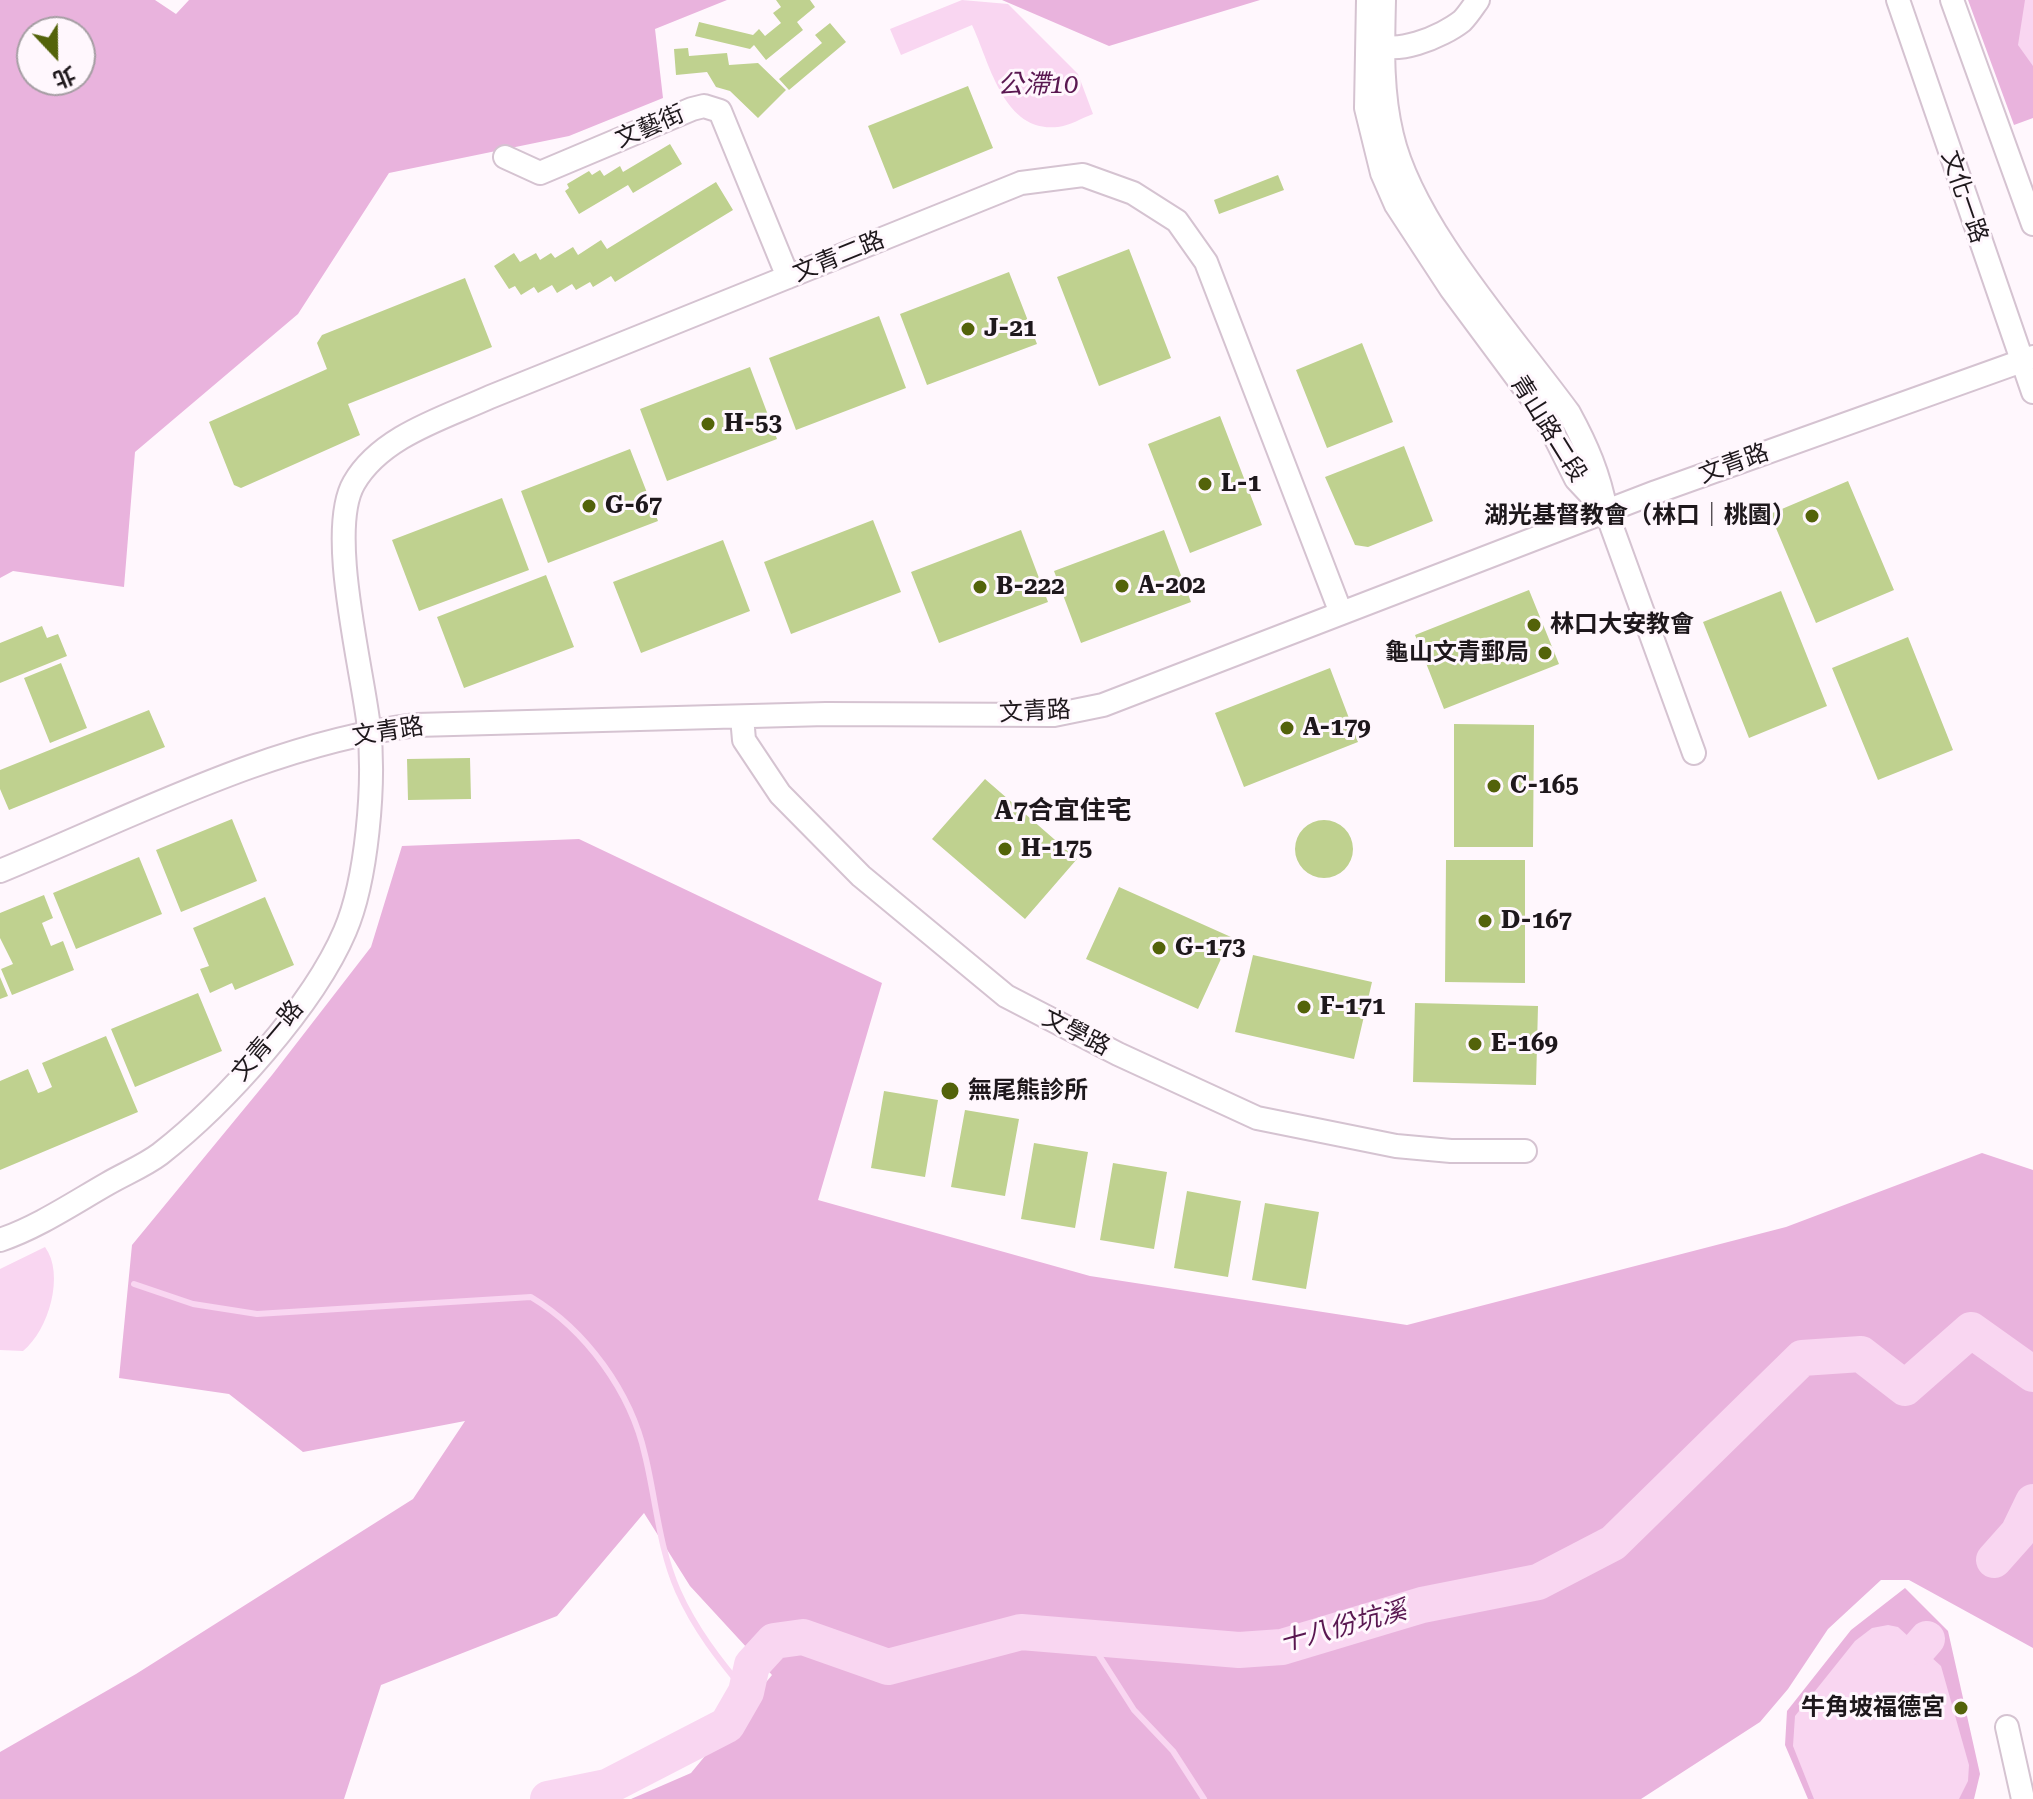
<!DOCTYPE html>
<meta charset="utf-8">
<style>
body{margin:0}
#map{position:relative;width:2033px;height:1799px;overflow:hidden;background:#fff7fd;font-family:"Roboto Serif","Noto Sans TC",serif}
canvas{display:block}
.north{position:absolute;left:16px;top:16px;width:80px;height:80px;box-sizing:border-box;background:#fff7fd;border:2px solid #a59ea3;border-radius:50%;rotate:158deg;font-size:22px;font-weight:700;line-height:32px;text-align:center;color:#1e181c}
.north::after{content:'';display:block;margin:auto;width:28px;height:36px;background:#53630a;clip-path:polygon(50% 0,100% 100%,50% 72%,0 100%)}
</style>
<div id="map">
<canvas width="2033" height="1799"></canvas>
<div class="north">北</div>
</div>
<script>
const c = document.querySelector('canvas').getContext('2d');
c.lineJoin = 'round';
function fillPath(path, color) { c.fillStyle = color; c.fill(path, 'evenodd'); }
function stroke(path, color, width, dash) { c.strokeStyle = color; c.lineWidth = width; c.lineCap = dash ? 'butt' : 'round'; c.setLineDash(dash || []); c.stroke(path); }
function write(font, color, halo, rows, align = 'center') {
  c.font = font + ' "Roboto Serif","Noto Sans TC",serif'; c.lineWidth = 6; c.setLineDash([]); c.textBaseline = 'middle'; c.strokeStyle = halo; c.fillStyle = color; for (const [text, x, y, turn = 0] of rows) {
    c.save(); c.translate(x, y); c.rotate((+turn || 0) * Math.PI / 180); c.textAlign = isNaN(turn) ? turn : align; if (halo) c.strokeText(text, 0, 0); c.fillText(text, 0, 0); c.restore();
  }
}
fillPath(new Path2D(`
 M0 0H155L176 14 189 0H727L655 29 663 98 569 136 389 173 298 314 135 452 124 587 13 571 0 578ZM32 32H80V80H32Z
 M1002 0H1260L1109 46Z
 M1968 0H2033V118L2014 125Z
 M579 839 882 983 818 1200 1090 1276 1407 1325 1786 1227 1982 1153 2033 1170V1648L1909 1580H1881L1828 1629 1788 1689 1760 1722 1641 1799H631L691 1773 772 1675 690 1586 644 1513 557 1616 381 1685 344 1799H0V1752L136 1674 413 1499 465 1421 303 1452 229 1394 119 1378 132 1245 272 1075 371 947 402 846Z
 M1905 1588 1948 1631 1980 1774 1974 1799H1808L1785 1745 1787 1711 1851 1630Z`), '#e9b3dd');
fillPath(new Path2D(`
 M962 0 1008 4 1078 74 1093 114C1082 118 1069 126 1058 127 1003 133 990 63 972 25L901 55 890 29Z
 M2025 0H2033V66L2018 45Z
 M45 1247C65 1274 49 1330 23 1351L0 1350V1269Z
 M1888 1625 1898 1627 1941 1666 1969 1765 1968 1781 1959 1799H1814L1793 1746 1795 1716 1855 1641 1872 1628Z`), '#f9d6f1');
stroke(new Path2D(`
 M134 1284 193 1304 257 1314 531 1297C586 1330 631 1392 645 1455 656 1500 659 1548 678 1591 695 1629 719 1660 746 1692
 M1086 1635 1134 1710 1173 1751 1204 1799`), '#f9d6f1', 6);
stroke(new Path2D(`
 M1994 1560 2018 1533 2033 1502
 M1920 1647 1927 1639
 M548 1799 607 1787 727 1725 746 1692 752 1665 774 1641 803 1637 888 1667 1021 1632 1239 1650 1282 1647 1422 1605 1538 1582 1613 1543 1802 1358 1861 1354 1905 1388 1971 1330 2033 1374`), '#f9d6f1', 36);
fillPath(new Path2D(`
 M776 0H810L815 7 797 22 803 30 766 60 754 45 750 49 695 36 699 22 753 35 759 29 765 36 781 23 773 13 781 7Z
 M830 23 846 42 789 90 779 79 822 43 815 35Z
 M688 48 689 56 727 53 729 65 758 63 786 90 758 118 730 91 716 87 707 72 676 75 674 49Z
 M968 86 993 148 893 189 868 126Z
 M670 144 682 164 633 193 628 185 579 214 565 191 569 188 567 184 589 171 592 175 600 170 604 176 620 166 623 172Z
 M1278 175 1284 190 1219 214 1214 200Z
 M716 182 733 210 615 282 611 276 593 287 590 282 576 290 572 284 557 293 552 285 538 293 534 287 521 295 515 286 509 289 494 266 514 253 520 262 536 253 540 260 551 253 555 258 573 247 578 255 601 240 607 249Z
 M1129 249 1171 358 1099 386 1057 277Z
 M1009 272 1037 344 927 385 900 314Z
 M465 278 492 347 348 404 360 435 241 488 234 485 209 422 327 369 317 343 322 335Z
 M879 316 906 388 796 430 769 358Z
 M1362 343 1393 422 1327 448 1296 370Z
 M750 367 777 439 667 481 640 409Z
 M1220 416 1262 525 1190 553 1148 444Z
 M1404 446 1433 521 1368 547 1355 545 1325 477Z
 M630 449 658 521 548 563 521 491Z
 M1848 481 1894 590 1816 623 1770 514Z
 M502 498 529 570 419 611 392 540Z
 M873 520 901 592 791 634 764 562Z
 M1021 530 1048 602 939 643 911 572Z
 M1164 530 1191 602 1081 643 1054 571Z
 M723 540 750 611 641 653 613 582Z
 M546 575 574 647 464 688 437 617Z
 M1529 590 1559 664 1444 709 1415 635Z
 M1781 591 1827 706 1749 738 1703 622Z
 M42 626 47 638 58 634 67 656 0 683V643Z
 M1908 637 1953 750 1878 780 1832 668Z
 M61 663 87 728 50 743 24 678Z
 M1330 668 1358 742 1244 787 1215 713Z
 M149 710 165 747 9 810 0 789V770Z
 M1454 724 1534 725 1533 847H1454Z
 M470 758 471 799 408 800 407 759Z
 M985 779 1077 859 1025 919 932 839Z
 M232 819 257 881 181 912 156 850Z
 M1295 849a29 29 0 1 1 58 0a29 29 0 1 1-58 0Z
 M139 857 162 914 76 949 53 893Z
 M1446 860H1525V983L1445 982Z
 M1119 887 1231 937 1198 1009 1086 959Z
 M44 895 53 918 42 923 51 946 63 941 74 970 12 995 1 969 13 964 0 938V913Z
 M265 897 294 965 235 990 232 983 210 993 200 969 209 966 193 928Z
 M1253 955 1372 982 1354 1059 1235 1032Z
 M0 977 8 996 0 999Z
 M198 993 222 1051 135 1087 111 1029Z
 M1415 1003 1538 1006 1536 1085 1413 1082Z
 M106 1036 138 1112 0 1170V1081L28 1069 38 1093 44 1091 52 1087 42 1063Z
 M884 1091 938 1100 925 1177 871 1168Z
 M965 1110 1019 1119 1005 1196 951 1187Z
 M1034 1143 1088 1152 1075 1228 1021 1219Z
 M1113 1163 1167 1172 1154 1249 1100 1240Z
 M1187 1191 1241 1201 1228 1277 1174 1268Z
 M1265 1203 1319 1212 1306 1289 1252 1280Z`), '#bfd18f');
const minor = new Path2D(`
 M1368 0 1366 108 1382 173 1396 205 1451 289 1543 413 1576 479 1606 511
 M1384 0C1383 45 1381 90 1392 135 1413 226 1512 335 1569 413 1587 446 1599 474 1606 511L1694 753
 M1898 0 2033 392
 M1952 0 2033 224
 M1371 40C1392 59 1443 36 1462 21 1468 15 1473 7 1478 0
 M505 157 540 173 692 109 704 106 720 111 788 277
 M742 717 744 740 780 794 861 876 1006 996 1118 1054 1257 1118 1396 1146 1451 1151H1525
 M0 871C134 816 272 743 416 725L826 714 1054 715 1103 705 1656 492 2033 357
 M0 1240C38 1227 72 1204 107 1184 124 1174 144 1166 160 1154 224 1104 313 1006 345 931 367 880 375 784 369 728 363 671 326 531 354 483 381 436 444 418 490 397L1021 183 1083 175 1133 193 1177 221 1206 262 1341 613
 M2007 1727 2023 1799`);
stroke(minor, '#d5c3d1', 26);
stroke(minor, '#fff', 22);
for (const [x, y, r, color] of [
 [968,329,8,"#53630a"],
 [708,424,8,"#53630a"],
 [1205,484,8,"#53630a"],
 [589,506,8,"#53630a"],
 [1812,516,8,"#53630a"],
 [1122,586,8,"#53630a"],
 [980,587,8,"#53630a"],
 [1534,625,8,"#53630a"],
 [1545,653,8,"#53630a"],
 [1287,728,8,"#53630a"],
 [1494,786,8,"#53630a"],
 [1005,849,8,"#53630a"],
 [1485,921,8,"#53630a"],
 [1159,948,8,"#53630a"],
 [1304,1007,8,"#53630a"],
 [1475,1044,8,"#53630a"],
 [950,1091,10,"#53630a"],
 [1961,1708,8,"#53630a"]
]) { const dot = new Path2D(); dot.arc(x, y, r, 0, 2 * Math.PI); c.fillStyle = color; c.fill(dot); stroke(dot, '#fff7fd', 3); }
write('24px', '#1e181c', '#fff7fd', [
 ["文藝街",650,127,-23],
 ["文化一路",1964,197,71],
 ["文青二路",839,257,-22],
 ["青山路二段",1548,429,58],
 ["文青路",1734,464,-20],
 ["文青路",1035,712,-3],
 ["文青路",388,732,-9],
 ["文學路",1076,1033,27],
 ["文青一路",268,1041,-50]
]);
write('bold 24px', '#1e181c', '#fff7fd', [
 ["J-21",984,329],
 ["H-53",724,424],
 ["L-1",1221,484],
 ["G-67",605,506],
 ["湖光基督教會（林口｜桃園）",1796,516,"right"],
 ["A-202",1138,586],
 ["B-222",996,587],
 ["林口大安教會",1550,625],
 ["龜山文青郵局",1529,653,"right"],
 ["A-179",1303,728],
 ["C-165",1510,786],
 ["H-175",1021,849],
 ["D-167",1501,921],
 ["G-173",1175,948],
 ["F-171",1320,1007],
 ["E-169",1491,1044],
 ["無尾熊診所",968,1091],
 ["牛角坡福德宮",1945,1708,"right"]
], 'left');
write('italic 26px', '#5a1851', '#fff7fd', [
 ["公滯10",1038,85],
 ["十八份坑溪",1343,1627,-15]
]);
write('bold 26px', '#1e181c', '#fff7fd', [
 ["A7合宜住宅",1063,811]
]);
</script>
